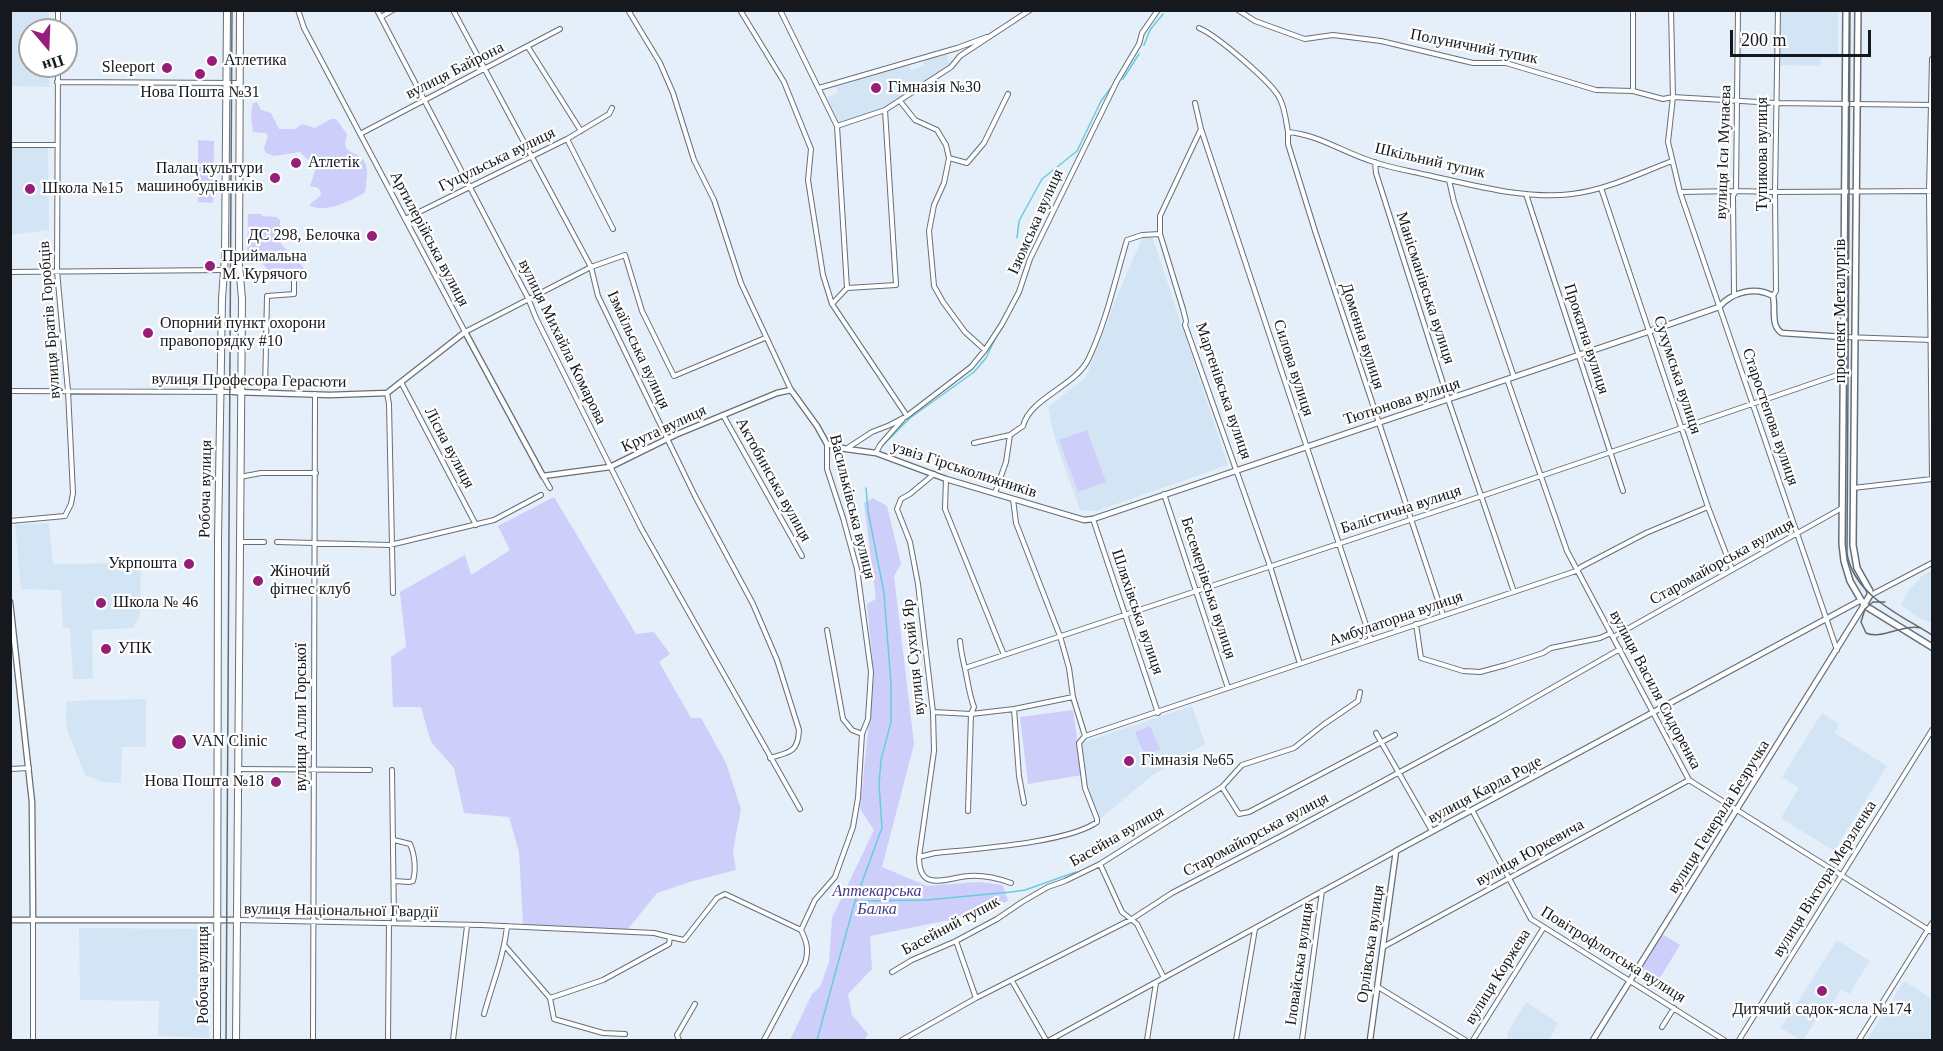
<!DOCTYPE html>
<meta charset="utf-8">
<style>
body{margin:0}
#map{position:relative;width:1943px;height:1051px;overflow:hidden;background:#e4eff9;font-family:"Times New Roman",serif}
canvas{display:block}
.frame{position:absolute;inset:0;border:12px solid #15181c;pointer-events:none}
.north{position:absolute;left:18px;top:18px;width:60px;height:60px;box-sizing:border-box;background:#fff;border:2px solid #a1a3a4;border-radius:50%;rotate:161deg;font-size:16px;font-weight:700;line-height:24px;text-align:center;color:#15181c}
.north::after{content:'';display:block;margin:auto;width:21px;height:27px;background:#961e79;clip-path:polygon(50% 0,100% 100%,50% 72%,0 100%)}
.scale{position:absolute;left:1730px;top:30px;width:141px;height:27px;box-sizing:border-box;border:3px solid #15181c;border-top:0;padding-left:8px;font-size:18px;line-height:21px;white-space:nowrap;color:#15181c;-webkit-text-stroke:4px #fff;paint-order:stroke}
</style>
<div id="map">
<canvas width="1943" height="1051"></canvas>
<div class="frame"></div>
<div class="north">Пн</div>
<div class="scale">200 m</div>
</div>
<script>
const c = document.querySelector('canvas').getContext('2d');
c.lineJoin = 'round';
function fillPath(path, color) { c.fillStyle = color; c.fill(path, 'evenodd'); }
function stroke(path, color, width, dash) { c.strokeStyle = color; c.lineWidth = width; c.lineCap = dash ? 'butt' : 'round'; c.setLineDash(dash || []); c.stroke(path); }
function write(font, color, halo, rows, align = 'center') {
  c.font = font + ' "Times New Roman",serif'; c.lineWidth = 4.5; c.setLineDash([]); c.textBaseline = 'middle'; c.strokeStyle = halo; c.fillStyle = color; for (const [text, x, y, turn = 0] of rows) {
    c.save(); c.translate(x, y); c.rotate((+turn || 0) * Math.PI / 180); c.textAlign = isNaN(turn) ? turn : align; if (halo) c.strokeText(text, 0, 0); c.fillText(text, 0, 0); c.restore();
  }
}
fillPath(new Path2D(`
 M11 11H49V30H30V66H49V87L11 86Z
 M1780 11H1838V58H1821L1820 66 1779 65V43L1783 42V34L1779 33Z
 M947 54 950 66 880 110 839 122 827 97 838 93 836 87 897 68 909 66 911 70 924 66 923 61Z
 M11 148H48L49 230 11 235Z
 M1143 236H1152L1228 465 1096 511 1080 510 1056 443 1048 407 1086 377 1118 294Z
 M49 523 53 564 141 563 140 616 133 628 92 630 93 679H73L70 628 63 627 61 590 21 589 15 525Z
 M1932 570V623L1921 619 1901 605 1908 591 1922 576Z
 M146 699V747H122L121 783 104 782 85 775 68 732 66 719 67 701Z
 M1192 706 1205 744 1153 775 1100 819 1086 788 1081 743Z
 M1822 713 1839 724 1835 733 1887 766 1834 851 1781 818 1799 788 1782 777Z
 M79 928 208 929 209 1038 158 1036 159 1001 80 1000Z
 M1837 940 1870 961 1849 994 1841 989 1826 1014 1822 1012 1803 1040H1801L1781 1028Z
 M1904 981 1932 999V1040H1867Z
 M1526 1002 1558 1023 1550 1038V1040H1510L1508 1039 1507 1033Z`), '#d3e4f4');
fillPath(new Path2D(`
 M257 102 261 110 271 113 279 129H295L302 124 315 128 331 119H336L347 134C347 136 345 142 345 144 347 159 373 148 366 184 366 187 366 190 364 193 349 201 326 214 309 205L320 196 321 192 318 188 310 186 317 165 306 158 300 152 274 156 266 153 264 148 268 135 265 133 253 132 251 114 253 103Z
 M198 140 214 141 213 203 198 202Z
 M248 214H262V216L276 217 280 220V243L303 267 306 271 303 275 271 273 262 263 247 264Z
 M1087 430 1106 482 1078 492 1059 440Z
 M554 497 636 634 654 632 670 654 659 662 691 718H701L726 763 741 809 733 851 736 870 693 881 657 893 627 930 523 925 519 852 509 817 464 813 454 768 431 742 421 707H393L391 657 406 647 400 592 465 555 471 575 510 550 498 526Z
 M873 498 887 506 901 564 894 576 914 744 882 867 927 886 978 882 1003 885 1008 901 969 916 870 936 872 969 848 994 852 1015 868 1034 864 1040H790L812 994 820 987 829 962 832 918 874 830 860 809 874 675 867 604 876 599 864 503Z
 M1073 710 1082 775 1028 784 1020 717Z
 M1150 726 1160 749 1145 756 1135 732Z
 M1662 934 1680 945 1658 981 1640 970Z`), '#cdcefa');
stroke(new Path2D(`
 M1144 45 1150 30 1163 14
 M1123 79 1139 54
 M1017 238 1019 221 1042 179 1077 151 1101 101 1113 85
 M881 447 910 418 974 372 986 358 997 335
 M856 901 926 900 1011 892 1025 890 1076 872
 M817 1040 855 901 882 828 879 784 881 760 891 722V684L884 593 868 511 866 488`), '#69ccdd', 1.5);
const minor = new Path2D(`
 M298 10 304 28 465 332 591 267 625 255 642 311 674 376 765 338
 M377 10 528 298 536 318 641 528 800 809
 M453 10 591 267 598 296 695 496 753 604 777 660 799 730C798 753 789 752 770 758
 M628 10 660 63 673 93 694 160 714 200 741 283 791 390
 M740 10 784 82 811 149 808 180 823 275 832 304 907 416
 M780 10 837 126 847 288
 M1238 10 1255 21 1299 37 1305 39 1333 35 1381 41 1473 63H1506L1596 90 1633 91 1663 99 1673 97 1775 103 1932 105
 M1633 10V91
 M1671 10 1673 97 1668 142 1680 192 1837 650
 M381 17 393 10
 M1199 28C1216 35 1273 83 1280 99 1285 109 1286 121 1288 132 1320 135 1344 153 1374 162 1391 168 1410 171 1427 175 1473 185 1526 200 1572 194 1607 190 1640 173 1672 161
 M58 30V10
 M528 47 581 131
 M57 82 239 83
 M819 88 957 48 987 37
 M900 101 915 120 937 130 946 145 949 158 944 183 934 205 929 231 934 286 943 302 965 332 985 350
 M1195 103 1201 129 1371 640
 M837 126 885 110 951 67 960 56 1030 10
 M1201 129 1160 216V234L1183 309 1186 321 1185 325 1270 566 1300 664
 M1288 132V144L1315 231 1443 615
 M360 134 560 29
 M567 139 613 229
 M10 145H57
 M949 158 967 163 984 143 1008 94
 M1375 162 1376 173 1448 399 1514 592
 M1449 180 1454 202 1514 377
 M1601 188 1708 507 1732 569
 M1680 192 1736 191 1775 192 1932 191
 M1526 194 1623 491
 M405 219 567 139 609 114 612 108
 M10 272 224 270
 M1734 294 1733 196 1736 191 1738 10
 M1773 296 1776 291 1775 192 1778 10
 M832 304 847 288 896 285 885 110
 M1844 337 1932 340
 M1507 379 1567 551 1689 780 1932 932
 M401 382 476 525
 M10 391 234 392
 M265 392 267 296 294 294V277
 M387 393 389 404 393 593
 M723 415 802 556
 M974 443 1010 435
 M846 449 872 432 890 425 907 416 971 367 985 350 1002 324 1019 292 1030 259 1117 81 1139 44 1142 33 1158 10
 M876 453 880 445 903 419
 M934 474 910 494 901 499 897 509 910 542 918 584 933 712 934 751 919 857C919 893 945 878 969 876 983 875 997 878 1011 883
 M543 476 550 488
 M240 477 261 473H316
 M946 479 945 509 1004 655
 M1932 479 1929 191 1932 59
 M1853 488 1932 479
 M995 493 1006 462 1010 435 1023 426C1030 398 1074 387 1088 360 1106 323 1115 280 1127 240L1142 235 1160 234
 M1164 494 1228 688
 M1013 499 1016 523 1060 636 1069 668 1073 697 1085 736
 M1093 519 1158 713
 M10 521 65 516 71 504 73 493 68 391 57 271 58 66
 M240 542H264
 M277 542 390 545 494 520 541 495
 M1869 596 1932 563
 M1416 624 1421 658 1463 671 1480 672 1506 665 1543 653 1551 648 1600 638 1611 633
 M827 630 843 719 852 730 862 734
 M1613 637 1842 508
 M960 641C961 652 963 660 965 669 968 682 969 694 974 707L971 714 968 811
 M965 668 1482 496 1843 373
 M1014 709 1019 776 1024 803
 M933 712 971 714 1014 709 1073 697
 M1376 733 1432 831
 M1085 736 1576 571 1581 567 1646 533 1708 507
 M10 769 29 768
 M238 769 370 770
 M392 770 394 923
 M1222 787 1242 765 1294 748 1323 725 1358 701 1360 692
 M1472 810 1531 919 1724 1040
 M394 840 410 844C415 855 416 870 413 881L409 882 394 881
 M919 857 935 853C973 849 1068 843 1097 822V819L1085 788 1079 743 1085 736
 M1100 864 1122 912 1137 924 1164 978
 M237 920 481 925 654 933 670 937
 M801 930 815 900 835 877 853 827 858 798 862 734 868 719 871 672 857 569 843 518 827 469V444
 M956 941 976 998
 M505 946 550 998 554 1019 603 1033 625 1034
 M1383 947 1689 780
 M892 972 912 960 956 941 997 919 1022 902 1048 887 1065 881 1100 864 1222 787 1239 814 1249 812 1395 735
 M1012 981 1046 1040
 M1378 987 1465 1040
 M550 998 603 980 669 944 670 937 684 940 717 898 725 894 801 930
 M484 1014C492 985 504 956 507 926
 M1662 1027 1674 1008
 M33 1040V920
 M313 1040 315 394
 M388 1040 389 923
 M453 1040 467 926
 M679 1040 677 1035 695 1004
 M764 1040 805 963C809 950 807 942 801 930
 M902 1040 976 998 1132 919 1172 893 1285 834 1496 720 1620 649
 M1050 1040 1396 851
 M1147 1040 1156 983
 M1236 1040 1255 929
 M1302 1040 1322 891
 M1473 1040 1544 927
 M1739 1040 1932 730
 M1859 1040 1932 923`);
const tertiary = new Path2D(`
 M234 392 330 395 387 393 465 332 543 476 610 467 675 435 777 393 791 390 817 426 827 444 846 449 876 453 946 479 1084 520 1093 519 1650 331 1719 307C1732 292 1755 286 1773 296 1776 309 1770 326 1782 333L1844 337
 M10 602 32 802 33 920
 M10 920H237
 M1370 1040 1396 851 1861 600
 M1593 1040 1864 605`);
const secondary = new Path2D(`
 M1846 10 1842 544 1844 561 1850 581 1864 605 1932 647
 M1858 10 1853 545 1857 568 1870 591V595L1864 605`);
const primary = new Path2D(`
 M217 1040 218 540 222 299 225 257 227 10
 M236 1040 242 299 239 264 240 10`);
stroke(minor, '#666f78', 6);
stroke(tertiary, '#666f78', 7);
stroke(secondary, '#666f78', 8);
stroke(primary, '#666f78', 8);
stroke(minor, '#fff', 4);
stroke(tertiary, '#fff', 4.5);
stroke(secondary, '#fff', 5);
stroke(primary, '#fff', 6);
stroke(new Path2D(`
 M1850 10 1847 554C1855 596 1899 614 1932 635
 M1885 602H1873L1865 609 1861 622 1866 633C1881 640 1902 624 1921 628
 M226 1040 232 10`), '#646a70', 1.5);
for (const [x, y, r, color] of [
 [212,61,6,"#961e79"],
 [167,68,6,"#961e79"],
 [200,74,6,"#961e79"],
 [876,88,6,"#961e79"],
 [296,163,6,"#961e79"],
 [275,178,6,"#961e79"],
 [30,189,6,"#961e79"],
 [372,236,6,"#961e79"],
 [210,266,6,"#961e79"],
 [148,333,6,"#961e79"],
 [189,564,6,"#961e79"],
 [258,581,6,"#961e79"],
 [101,603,6,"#961e79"],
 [106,649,6,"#961e79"],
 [179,742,8,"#961e79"],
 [1129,761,6,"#961e79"],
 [276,782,6,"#961e79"],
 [1822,991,6,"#961e79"]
]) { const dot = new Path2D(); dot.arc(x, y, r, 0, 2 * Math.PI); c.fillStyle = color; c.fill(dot); stroke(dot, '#fff', 2); }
write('16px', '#15181c', '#fff', [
 ["Полуничний тупик",1474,47,11],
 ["вулиця Байрона",455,71,-27],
 ["вулиця Іси Мунаєва",1724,152,-88],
 ["Тупикова вулиця",1763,154,-90],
 ["Гуцульська вулиця",497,160,-26],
 ["Шкільний тупик",1430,161,13],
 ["Ізюмська вулиця",1036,222,-66],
 ["Артилерійська вулиця",429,239,62],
 ["Манісманівська вулиця",1425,288,72],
 ["проспект Металургів",1841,311,-90],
 ["вулиця Братів Горобців",50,320,-94],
 ["Доменна вулиця",1362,336,72],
 ["Прокатна вулиця",1586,339,72],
 ["вулиця Михайла Комарова",562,342,64],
 ["Ізмаїльська вулиця",638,350,65],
 ["Силова вулиця",1293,368,72],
 ["Сухумська вулиця",1677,375,72],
 ["вулиця Професора Герасюти",249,381,1],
 ["Мартенівська вулиця",1223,391,71],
 ["Тютюнова вулиця",1402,402,-18],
 ["Старостепова вулиця",1770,417,71],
 ["Крута вулиця",664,429,-25],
 ["Лісна вулиця",449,448,62],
 ["узвіз Гірськолижників",964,470,18],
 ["Актобинська вулиця",773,480,61],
 ["Робоча вулиця",206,489,-89],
 ["Васильківська вулиця",852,507,76],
 ["Балістична вулиця",1401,510,-18],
 ["Старомайорська вулиця",1722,562,-29],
 ["Бесемерівська вулиця",1208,588,72],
 ["Шляхівська вулиця",1137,612,71],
 ["Амбулаторна вулиця",1396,619,-19],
 ["вулиця Сухий Яр",914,657,-96],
 ["вулиця Василя Сидоренка",1655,690,62],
 ["вулиця Алли Горської",302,717,-90],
 ["вулиця Карла Роде",1485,790,-28],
 ["вулиця Генерала Безручка",1719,817,-58],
 ["Старомайорська вулиця",1256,835,-28],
 ["Басейна вулиця",1117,837,-30],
 ["вулиця Юркевича",1530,853,-29],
 ["вулиця Віктора Мерзленка",1825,879,-58],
 ["вулиця Національної Гвардії",341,911,1],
 ["Басейний тупик",951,926,-28],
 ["Орлівська вулиця",1371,944,-82],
 ["Повітрофлотська вулиця",1613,955,32],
 ["Іловайська вулиця",1300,964,-82],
 ["Робоча вулиця",204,975,-90],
 ["вулиця Коржева",1498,977,-58]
]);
write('16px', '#15181c', '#fff', [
 ["Атлетика",224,61],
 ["Sleeport",155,68,"right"],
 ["Гімназія №30",888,88],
 ["Нова Пошта №31",200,93,"center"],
 ["Атлетік",308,163],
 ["Палац культури",263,169,"right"],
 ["машинобудівників",263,187,"right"],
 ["Школа №15",42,189],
 ["ДС 298, Белочка",360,236,"right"],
 ["Приймальна",222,257],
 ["М. Курячого",222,275],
 ["Опорний пункт охорони",160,324],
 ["правопорядку #10",160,342],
 ["Укрпошта",177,564,"right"],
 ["Жіночий",270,572],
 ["фітнес клуб",270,590],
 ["Школа № 46",113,603],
 ["УПК",118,649],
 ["VAN Clinic",192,742],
 ["Гімназія №65",1141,761],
 ["Нова Пошта №18",264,782,"right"],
 ["Дитячий садок-ясла №174",1822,1010,"center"]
], 'left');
write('italic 16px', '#423a88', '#fff', [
 ["Аптекарська",877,892],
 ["Балка",877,910]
]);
</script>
